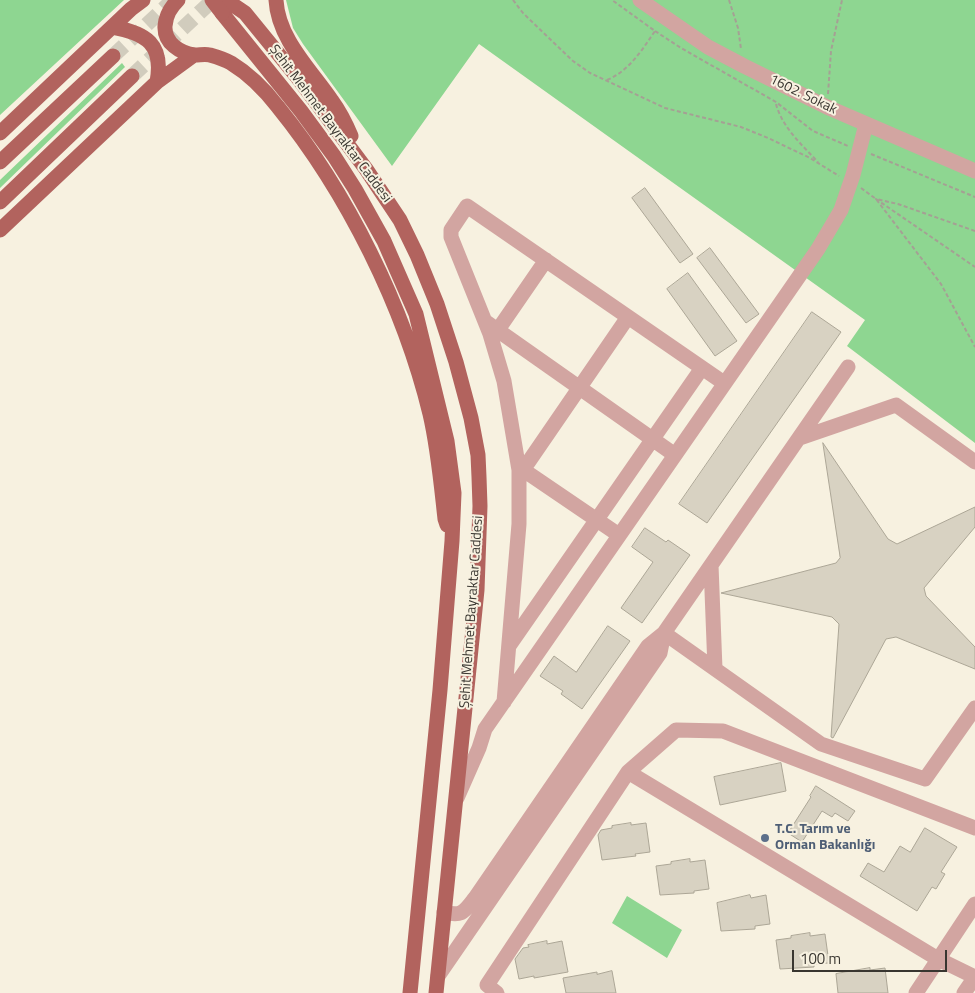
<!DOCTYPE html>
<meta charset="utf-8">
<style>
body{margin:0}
#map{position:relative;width:975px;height:993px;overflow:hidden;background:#f7f1e0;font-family:"Titillium Web",sans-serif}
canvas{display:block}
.scale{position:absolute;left:792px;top:950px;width:155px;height:22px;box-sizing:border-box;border:2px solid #393630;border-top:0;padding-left:6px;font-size:15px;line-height:18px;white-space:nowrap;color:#393630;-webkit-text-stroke:4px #f7f1e0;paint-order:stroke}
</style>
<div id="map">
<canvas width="975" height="993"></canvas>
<div class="scale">100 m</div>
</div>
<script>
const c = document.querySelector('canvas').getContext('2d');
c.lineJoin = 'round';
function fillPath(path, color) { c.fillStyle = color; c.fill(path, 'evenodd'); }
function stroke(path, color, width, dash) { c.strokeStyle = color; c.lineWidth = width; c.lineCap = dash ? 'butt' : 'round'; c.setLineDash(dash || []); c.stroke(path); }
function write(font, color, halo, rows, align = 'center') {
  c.font = font + ' "Titillium Web",sans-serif'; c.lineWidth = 4; c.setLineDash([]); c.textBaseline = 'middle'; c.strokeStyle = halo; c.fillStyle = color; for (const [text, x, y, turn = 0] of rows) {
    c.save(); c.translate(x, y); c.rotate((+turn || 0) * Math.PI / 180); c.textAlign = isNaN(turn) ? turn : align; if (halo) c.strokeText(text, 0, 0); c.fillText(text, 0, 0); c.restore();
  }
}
fillPath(new Path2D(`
 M0 0H124L0 115Z
 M286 0H975V443L847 346 865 320 479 44 392 166 303 44 293 28Z
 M122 63 125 67 0 188V180Z
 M627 896 682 930 667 958 612 923Z`), '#8ed691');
const building = new Path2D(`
 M645 188 693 254 680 263 632 198Z
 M710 248 759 314 746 323 697 258Z
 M688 273 737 341 715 356 667 289Z
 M812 312 841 332 707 523 679 504Z
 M823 443 888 539 897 544 975 507V527L924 588 926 596 975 647V669L896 637 886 639 833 738 831 737 839 624 832 617 721 593 836 563 840 558Z
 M645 528 666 542 668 540 690 555 642 623 621 608 653 562 632 547Z
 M608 626 630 641 582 709 561 694 563 691 540 676 554 656 576 672Z
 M781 763 786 791 720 805 714 777Z
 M816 786 855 811 848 821 835 813 832 817 822 811 802 842 788 833 811 797 810 796Z
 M631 823V825L646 823 650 852 635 854 636 856 602 860 598 835 601 830 612 828V826Z
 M925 828 957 847 941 872 945 874 936 889 932 887 917 911 860 876 868 863 884 872 900 846 910 852Z
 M690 859V862L705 860 709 889 694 891V893L660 895 656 866 671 864V862Z
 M750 895 751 898 766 895 770 924 755 926V929L721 931 717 903Z
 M810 933V936L825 934 829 963 814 964V967L780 969 776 940 791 938V936Z
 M547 941V944L562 941 568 972 534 978V976L519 979 515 959 523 948 529 947 528 945Z
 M870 968V970L885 968 888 993H838L836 974Z
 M612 971 616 993H566L563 978 597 972V974Z`);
fillPath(building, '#d8d2c2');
stroke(building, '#aca696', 1);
stroke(new Path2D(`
 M113 56 173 0
 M132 76 213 0`), '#d1ccbd', 15, [15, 8]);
stroke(new Path2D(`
 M513 0 523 13 552 41 573 61 590 73 665 108 741 127 768 138 810 158 839 176
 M729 0 738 28 741 49
 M655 31 681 48 776 102 813 131 848 146
 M607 80C629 71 642 50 655 31L612 0
 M828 94 831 51 842 0
 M776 104C782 127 802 145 818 162
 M871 154 975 197
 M861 188 876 199 941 284 975 347
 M975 231 898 204 876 199 975 267`), '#a5a094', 2, [4, 2.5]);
stroke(new Path2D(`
 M640 0 708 47 744 66 827 107 975 171
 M486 322 675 455
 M493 337 546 260
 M800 438 896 405 975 462
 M519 467 619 535
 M523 470 628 317
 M711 565 715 669
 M664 633 821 744 925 779 975 708
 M509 646 702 368
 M504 702 519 524V470L504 381 490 334 451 237V230L467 206 724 383
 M628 772 938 959 975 977
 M457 798 479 748 485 729 818 249 841 210 853 175 866 124
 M444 912C462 917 464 912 475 898L648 646 664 633 848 367
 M438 976 660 653 664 633
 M497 993 487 985 628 772 676 730 723 731 975 828
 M916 993 975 904
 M964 993 975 977`), '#d2a5a1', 15);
stroke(new Path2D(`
 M178 0C170 8 166 15 165 26 164 43 180 53 195 55 200 55 205 54 210 55 217 57 224 59 231 63 249 74 265 90 278 107 347 192 404 307 430 414 438 448 441 483 445 519L447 525
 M226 0 245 13 298 78 366 169 400 220 417 255 437 304 456 362 471 418 478 455 479 477 480 506 477 590 436 993
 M276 0C278 39 311 70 332 101 340 112 346 124 351 136
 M222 13 301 111 334 156 355 189 384 241 416 314 447 441 454 493 452 541 440 690 410 993
 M112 27C146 33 164 44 157 82
 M0 133 131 9 143 0
 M0 162 113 56
 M0 202 132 76
 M0 230 157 82 194 55`), '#b2635e', 15);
stroke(new Path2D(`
 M212 0 222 13`), '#b2635e', 15);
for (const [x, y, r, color] of [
 [765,838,5,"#5c6f8a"]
]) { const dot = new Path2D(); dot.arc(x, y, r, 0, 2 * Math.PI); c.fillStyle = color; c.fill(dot); stroke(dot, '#f7f1e0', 2); }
write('14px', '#393630', '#f7f1e0', [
 ["1602. Sokak",803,95,26],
 ["Şehit Mehmet Bayraktar Caddesi",330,124,53],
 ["Şehit Mehmet Bayraktar Caddesi",472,612,-86]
]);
write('bold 14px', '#4e5e75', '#f7f1e0', [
 ["T.C. Tarım ve",775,830],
 ["Orman Bakanlığı",775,846]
], 'left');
</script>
